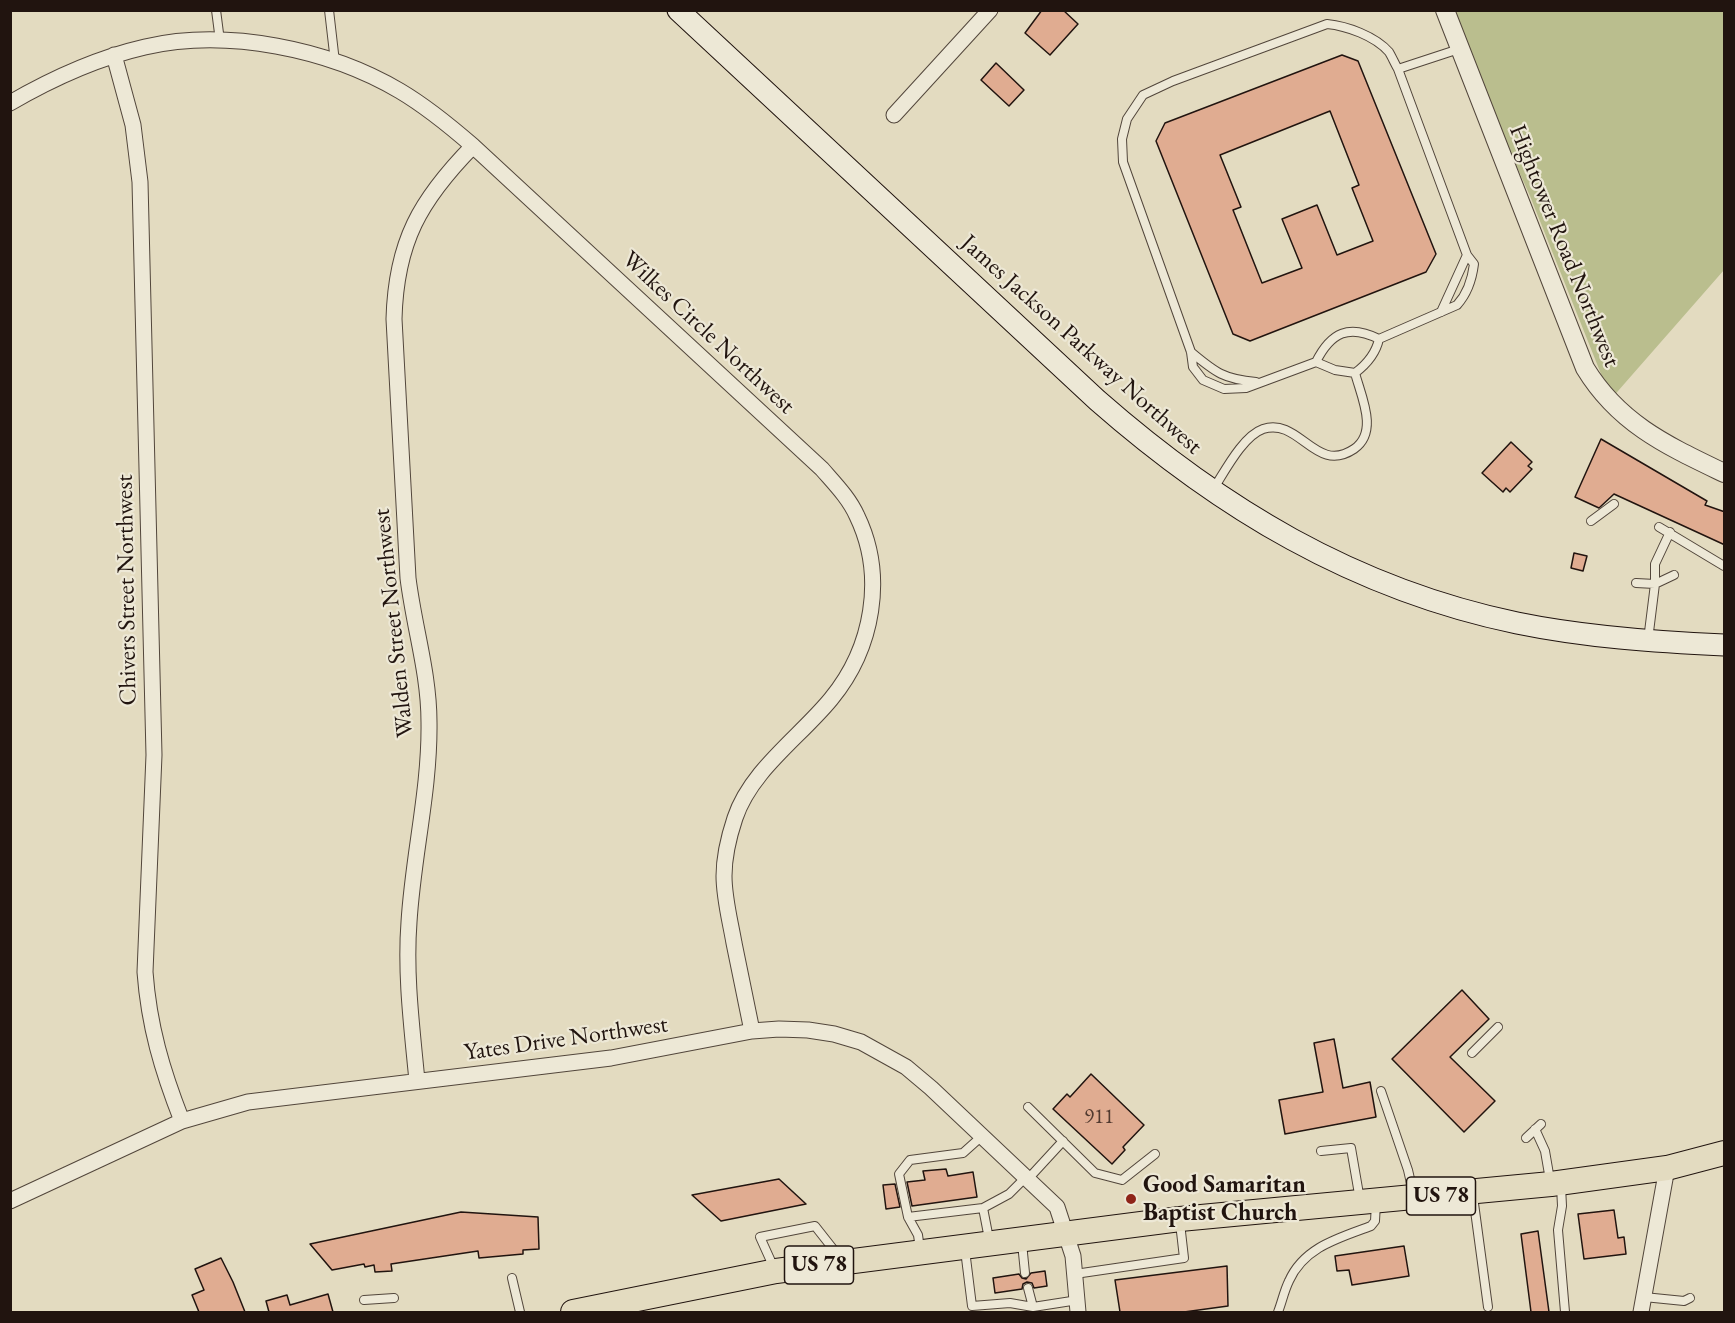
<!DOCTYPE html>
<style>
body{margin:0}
#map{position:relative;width:1735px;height:1323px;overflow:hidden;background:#e3dbc0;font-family:"EB Garamond",serif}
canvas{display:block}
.frame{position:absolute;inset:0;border:12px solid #21140f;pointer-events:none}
</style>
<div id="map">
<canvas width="1735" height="1323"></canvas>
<div class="frame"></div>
</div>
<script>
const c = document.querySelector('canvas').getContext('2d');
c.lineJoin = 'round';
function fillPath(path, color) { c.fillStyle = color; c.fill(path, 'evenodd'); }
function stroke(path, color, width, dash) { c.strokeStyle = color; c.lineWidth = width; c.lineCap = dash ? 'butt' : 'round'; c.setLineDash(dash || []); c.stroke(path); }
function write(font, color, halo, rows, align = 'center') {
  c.font = font + ' "EB Garamond",serif'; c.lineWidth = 4.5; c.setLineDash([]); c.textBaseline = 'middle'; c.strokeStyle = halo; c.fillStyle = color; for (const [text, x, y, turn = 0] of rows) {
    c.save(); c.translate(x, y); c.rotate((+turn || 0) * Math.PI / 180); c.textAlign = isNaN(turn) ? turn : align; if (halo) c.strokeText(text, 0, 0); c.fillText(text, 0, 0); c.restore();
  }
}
fillPath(new Path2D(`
 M1447 11H1724V270L1611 399 1530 196Z`), '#babe8e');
const building = new Path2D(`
 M1042 10H1063L1078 24 1050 55 1025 33Z
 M1342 55 1358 61 1436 254 1426 272 1250 341 1233 334 1156 141 1165 123ZM1330 111 1359 185 1352 188 1373 241 1337 255 1317 205 1282 219 1302 268 1262 283 1233 210 1241 207 1220 155Z
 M996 63 1024 90 1009 106 981 80Z
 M1601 439 1707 501 1705 505 1725 512V545L1614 494 1599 508 1575 497Z
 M1511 442 1532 462 1528 466 1532 469 1510 492 1506 488 1503 492 1482 473Z
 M1574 553 1587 556 1583 571 1571 568Z
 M1462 990 1489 1019 1450 1057 1495 1101 1464 1132 1392 1059Z
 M1334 1039 1343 1088 1370 1082 1376 1117 1285 1134 1279 1100 1323 1092 1314 1043Z
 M1091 1074 1144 1125 1123 1147 1125 1150 1112 1164 1053 1109 1067 1094 1070 1097Z
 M946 1169 948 1176 973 1172 977 1197 912 1206 907 1182 925 1180 923 1171Z
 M779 1179 806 1204 721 1221 692 1195Z
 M895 1184 900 1207 886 1209 883 1185Z
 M1614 1210 1618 1238 1624 1237 1626 1254 1584 1259 1578 1214Z
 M461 1212 538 1217 539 1249 523 1250V1254L479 1258 478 1251 391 1264 392 1271 375 1272 374 1265 365 1267 364 1264 332 1270 310 1244Z
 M1538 1231 1549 1312H1531L1521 1234Z
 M1404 1246 1409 1276 1352 1285 1349 1270 1337 1271 1335 1256Z
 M221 1258 233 1282 245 1312H199L192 1295 204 1290 195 1269Z
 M1227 1266 1228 1306 1184 1312H1120L1115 1280Z
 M1045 1271 1047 1286 1034 1288 1032 1283 1027 1282 1023 1284 1022 1289 995 1293 993 1278 1019 1274 1022 1278 1026 1279 1031 1273Z
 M328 1294 333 1312H269L266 1301 287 1295 290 1305Z`);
fillPath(building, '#e0ac91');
stroke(building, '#21140f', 1.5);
const service = new Path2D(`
 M216 10 220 41
 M329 10 335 62
 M1398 69 1459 49
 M1441 312 1467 255
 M1191 352C1216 373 1224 379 1256 382
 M1316 362C1331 332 1349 324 1379 339
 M1214 488C1225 471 1243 436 1263 429 1300 417 1315 475 1354 449 1379 432 1361 396 1355 373L1335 370 1316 362 1246 388 1224 389 1203 380 1193 367 1191 352 1123 162 1122 139 1127 119 1143 95 1173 81 1327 24C1347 26 1375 36 1389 52 1392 57 1395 64 1398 69L1467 255 1474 264C1472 280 1468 293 1457 305L1379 339C1376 353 1367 364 1355 373
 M1591 521 1614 504
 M1659 527 1724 566
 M1636 583 1655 584 1674 575
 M1648 640 1655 584V564L1670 532
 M1472 1053 1498 1027
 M1381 1091 1408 1170 1413 1192
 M1028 1107 1095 1173 1122 1180 1155 1154
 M1535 1129 1545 1151 1550 1180
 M1526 1138 1541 1124
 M1321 1151 1351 1148 1360 1200
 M1028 1179 1063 1141
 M1561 1186 1562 1206 1558 1230 1565 1312
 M1473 1196 1488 1307
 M983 1208 989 1239
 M908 1217 983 1208 1009 1194 1026 1177
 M1022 1243 1025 1273
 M920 1249 918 1235 908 1217 899 1174 910 1160 963 1153 982 1136
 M965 1250 972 1306 1010 1303 1033 1307 1078 1300
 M774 1268 760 1237 815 1226 841 1259
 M1075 1274 1184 1258 1180 1223
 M512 1278 520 1312
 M1028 1288 1033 1307
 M1644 1297 1684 1301 1690 1298
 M364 1300 394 1298
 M1278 1312C1282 1302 1284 1291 1289 1281 1304 1247 1339 1238 1371 1226L1375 1221 1376 1203`);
const minor = new Path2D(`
 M114 55 133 125 140 182 154 755 145 972C149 1026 162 1070 182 1121
 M10 103C53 78 97 58 145 47 227 28 329 49 400 91 427 107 450 126 473 146L822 469C835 484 849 498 857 516 886 576 873 648 831 699 800 737 751 770 735 818 729 836 724 856 724 876 724 898 730 920 734 943 740 972 746 1002 752 1031
 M894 115 990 10
 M417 1081C412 1028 405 975 409 922 413 855 430 790 429 722 429 673 414 627 408 578L394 319C396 242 420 200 473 146
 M10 1201 182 1121 248 1102 611 1058 752 1031 779 1029 808 1030 834 1034 861 1042 906 1067 931 1088 1057 1207 1073 1256 1078 1312
 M1641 1312 1667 1168`);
const tertiary = new Path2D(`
 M1445 10 1585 368C1619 424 1668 446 1724 473`);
const secondary = new Path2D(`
 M678 10 1097 400C1220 508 1354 589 1517 623 1585 637 1655 642 1724 645`);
const primary = new Path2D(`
 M573 1312 776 1271 1180 1219 1551 1184 1667 1168 1724 1153`);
stroke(service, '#52463b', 10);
stroke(minor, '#52463b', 17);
stroke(tertiary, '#52463b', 20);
stroke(secondary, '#21140f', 23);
stroke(primary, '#21140f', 26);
stroke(service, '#ede8d6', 8);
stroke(minor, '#ede8d6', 15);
stroke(tertiary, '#ede8d6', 18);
stroke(secondary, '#ede8d6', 21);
stroke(primary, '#e3dbc0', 24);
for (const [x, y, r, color] of [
 [1131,1199,6,"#8f2418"]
]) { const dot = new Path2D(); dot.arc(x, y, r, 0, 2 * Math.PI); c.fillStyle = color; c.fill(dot); stroke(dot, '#ede8d6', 2); }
write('21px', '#513a30', null, [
 ["911",1099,1117]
]);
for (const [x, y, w] of [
 [1441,1196,69],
 [819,1265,69]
]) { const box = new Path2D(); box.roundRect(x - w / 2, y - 19, w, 38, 4.5); c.fillStyle = '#ede8d6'; c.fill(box); stroke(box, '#21140f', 1.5); }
write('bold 22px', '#21140f', null, [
 ["US 78",1441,1196],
 ["US 78",819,1265]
]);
write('24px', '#21140f', '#ede8d6', [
 ["Hightower Road Northwest",1564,246,68],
 ["Wilkes Circle Northwest",708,333,43],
 ["James Jackson Parkway Northwest",1081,345,42],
 ["Chivers Street Northwest",127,590,-91],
 ["Walden Street Northwest",394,623,-96],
 ["Yates Drive Northwest",566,1039,-8]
]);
write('bold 24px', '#21140f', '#ede8d6', [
 ["Good Samaritan",1143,1185],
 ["Baptist Church",1143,1213]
], 'left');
</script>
